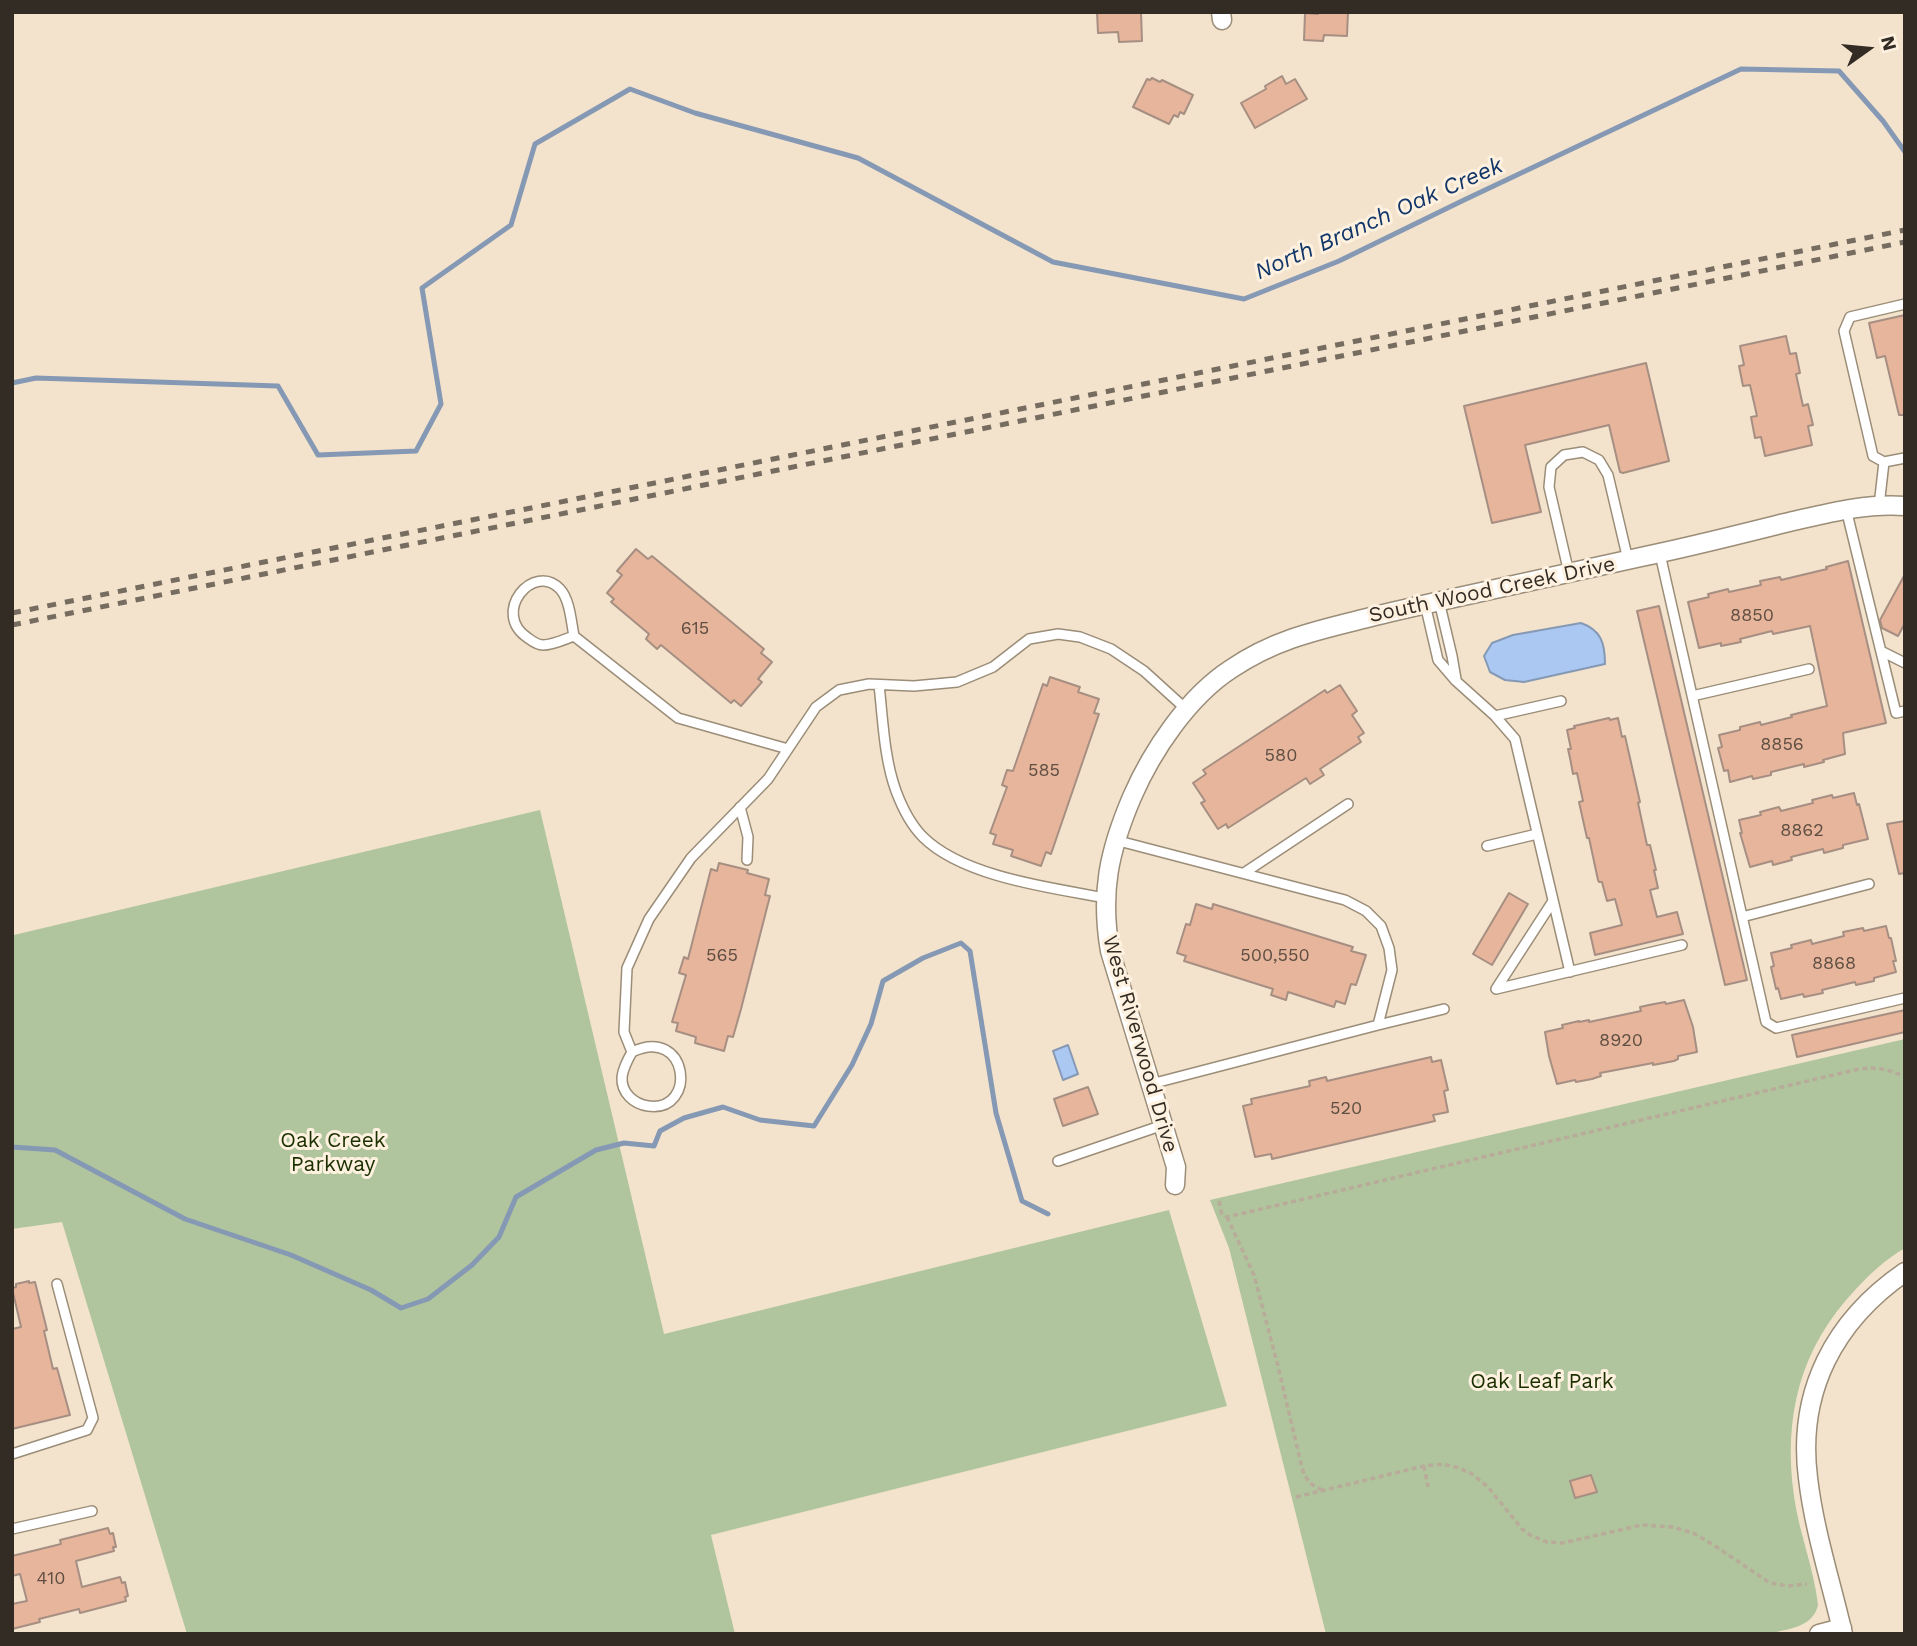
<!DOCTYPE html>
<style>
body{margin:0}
#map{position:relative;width:1917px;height:1646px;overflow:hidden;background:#f3e3cd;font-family:"Work Sans",sans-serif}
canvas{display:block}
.frame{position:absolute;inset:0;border:14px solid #322c24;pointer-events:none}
.north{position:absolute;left:1833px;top:14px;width:70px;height:70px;-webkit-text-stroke:5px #fef1df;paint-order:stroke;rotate:75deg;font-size:19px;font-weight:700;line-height:28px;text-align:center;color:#322c24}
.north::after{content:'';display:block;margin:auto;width:24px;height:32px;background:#322c24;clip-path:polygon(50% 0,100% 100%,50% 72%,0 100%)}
</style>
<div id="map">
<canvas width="1917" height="1646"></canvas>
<div class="frame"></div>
<div class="north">N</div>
</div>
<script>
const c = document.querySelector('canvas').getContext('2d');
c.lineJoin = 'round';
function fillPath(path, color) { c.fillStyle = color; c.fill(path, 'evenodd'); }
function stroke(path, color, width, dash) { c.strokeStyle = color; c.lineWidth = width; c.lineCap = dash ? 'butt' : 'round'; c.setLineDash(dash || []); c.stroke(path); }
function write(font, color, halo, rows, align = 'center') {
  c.font = font + ' "Work Sans",sans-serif'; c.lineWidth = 6; c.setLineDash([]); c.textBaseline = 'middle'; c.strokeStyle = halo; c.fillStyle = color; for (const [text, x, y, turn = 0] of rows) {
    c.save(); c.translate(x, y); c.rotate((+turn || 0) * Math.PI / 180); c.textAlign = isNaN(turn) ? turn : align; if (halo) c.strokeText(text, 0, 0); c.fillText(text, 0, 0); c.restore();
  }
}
fillPath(new Path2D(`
 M540 810 664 1334 1169 1210 1227 1406 711 1535 735 1634H187L62 1222 12 1229V931L14 935Z
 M1905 1039V1248C1886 1259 1870 1274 1856 1289 1800 1348 1783 1416 1794 1496 1799 1533 1814 1568 1818 1605 1813 1628 1787 1629 1767 1634H1326L1229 1248 1210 1200Z`), '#b0c59e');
const water = new Path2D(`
 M1581 623C1601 630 1605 643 1605 664L1524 682 1505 680 1490 672 1484 656 1492 643 1513 635Z
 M1068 1045 1078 1074 1063 1080 1053 1051Z`);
fillPath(water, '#aac8f2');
stroke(water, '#8699b4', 2);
stroke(new Path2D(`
 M12 383 36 378 278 386 318 455 416 451 441 404 422 288 511 225 535 144 630 89 695 113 858 158 1053 262 1244 299 1339 261 1464 200 1741 69 1839 71 1883 121 1905 152
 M12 1147 55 1150 185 1219 291 1255 371 1290 401 1308 428 1299 472 1265 499 1237 516 1197 596 1150 624 1143 654 1146 660 1131 684 1118 723 1107 760 1120 814 1126 852 1065 871 1024 883 981 923 958 961 943 970 951 996 1113 1022 1201 1048 1214`), '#8699b4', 5);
const building = new Path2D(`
 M1097 12H1141L1142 41 1119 42 1118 32 1098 33Z
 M1318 12H1348L1347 36 1324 35 1323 41 1304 40 1305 13 1318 14Z
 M1282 76 1286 84 1295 79 1307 99 1255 128 1241 103 1266 89 1265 86Z
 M1152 78 1160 82 1162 80 1193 95 1184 114 1180 112 1178 117 1174 115 1169 124 1133 107 1147 79 1150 80Z
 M1905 315V415H1899L1885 356 1877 358 1869 323Z
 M1786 336 1790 354 1796 353 1800 373 1796 374 1803 406 1808 404 1813 425 1808 426 1812 445 1765 456 1761 437 1755 438 1751 417 1757 416 1750 385 1743 386 1739 366 1744 365 1740 346Z
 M1646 363 1669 461 1623 473 1620 472 1609 425 1525 445 1541 512 1492 523 1464 406Z
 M636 549 648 559 652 556 764 649 761 653 772 662 758 679 762 682 741 706 734 700 731 703 661 645 657 649 646 639 649 634 611 602 614 599 607 593 622 575 617 571Z
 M1848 561 1886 723 1843 733 1845 754 1823 760 1824 762 1804 767V764L1771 772V775L1753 779 1752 776 1730 782 1728 770 1724 771 1718 748 1722 747 1719 735 1740 730V727L1760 722 1761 725 1792 717 1791 715 1827 706 1810 626 1773 634 1772 631 1740 639 1741 642 1721 646V643L1699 648 1688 602 1709 597 1708 594 1728 589 1729 592 1761 585 1760 581 1780 577 1781 580 1827 569 1826 567Z
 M1905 574V623L1898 636 1882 628 1880 620Z
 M1659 606 1747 980 1725 985 1637 611Z
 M1050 677 1080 687 1078 692 1099 699 1094 713 1099 714 1051 854 1046 852 1041 866 1011 856 1013 850 993 844 996 835 990 833 1007 787 1002 785 1007 770 1013 771 1043 684 1047 686Z
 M1340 685 1357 711 1352 715 1364 733 1358 737 1361 742 1320 769 1324 775 1310 784 1306 778 1228 828 1226 824 1218 829 1201 803 1205 801 1193 783 1206 774 1203 770 1325 690 1327 693Z
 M1609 718 1610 720 1618 718 1622 737 1625 736 1640 802 1638 803 1647 845H1650L1656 870H1654L1658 888 1650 890 1657 917 1677 912 1683 934 1595 955 1590 933 1622 925 1615 899 1607 901 1602 882H1599L1598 880 1589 838H1587L1579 802 1583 801 1577 773 1573 774 1570 758 1568 749H1571L1567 730 1575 728 1574 726Z
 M1854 793 1857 805 1859 804 1868 839 1843 845V848L1824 853 1823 849 1791 857 1792 860 1773 865 1772 861 1750 867 1740 833H1742L1739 820 1761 815 1760 812 1779 807 1781 811 1813 803 1812 800 1832 795 1833 798Z
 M1905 821V873L1899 874 1887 824Z
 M719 863 748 870 747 873 769 879 765 895 770 896 741 1009 733 1037 728 1036 724 1051 695 1043 696 1037 676 1031 678 1023 672 1022 686 975 679 973 684 957 688 959 711 869 717 871Z
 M1509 893 1528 904 1492 965 1473 954Z
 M1196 904 1212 909 1213 904 1353 947 1351 951 1366 955 1356 985 1351 984 1345 1004 1336 1001 1334 1007 1288 992 1286 1000 1271 995 1273 989 1184 961 1186 956 1177 953 1186 924 1190 925Z
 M1886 926 1889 938H1891L1896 961H1893L1896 972 1874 978V981L1856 985 1855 982 1822 990 1823 993 1804 997 1803 994 1781 999 1778 988 1776 989 1771 967 1774 966 1771 953 1792 948 1791 945 1811 940 1812 944 1844 936 1843 932 1863 928 1864 931Z
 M1684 1000 1693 1027 1697 1052 1678 1056V1059L1674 1061 1653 1065V1063L1600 1073 1601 1076 1592 1079 1576 1082 1575 1080 1557 1084 1549 1056 1545 1032 1563 1028 1562 1025 1579 1021V1022L1589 1020V1022L1641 1011 1640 1007 1649 1005 1665 1002 1666 1004Z
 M1905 1010V1032L1797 1057 1792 1035Z
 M1431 1057 1432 1062 1441 1060 1448 1090 1444 1091 1448 1112 1433 1115 1435 1121 1272 1159 1271 1154 1255 1157 1243 1106 1252 1104 1251 1099 1310 1086 1309 1081 1326 1077 1327 1081Z
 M1088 1087 1098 1114 1063 1126 1054 1099Z
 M29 1281V1283L35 1282 47 1330 44 1331 53 1369 57 1368 70 1415 12 1429V1329L21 1327 12 1288 16 1287V1284Z
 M1591 1475 1597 1492 1575 1498 1570 1481Z
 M108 1528 110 1534 113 1533 116 1547H113L114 1551 76 1561 82 1587 120 1577 122 1583 125 1582 128 1596 125 1597 126 1601 80 1613 79 1609 39 1619 40 1622 12 1629V1604L27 1601 20 1574 12 1576V1556L61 1544 60 1540Z`);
fillPath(building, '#e6b59b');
stroke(building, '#a68f82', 2);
const service = new Path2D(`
 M1884 462 1905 458
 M1879 506 1884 462 1873 456 1844 331 1850 317 1905 304
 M1846 509 1896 713 1905 711
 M1660 554 1766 1022 1776 1028 1905 998
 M1569 573 1549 487 1551 467 1564 455 1583 452 1599 460 1608 475 1628 560
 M1439 601 1452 656 1456 679
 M1425 604 1438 660 1456 681 1495 716 1515 739 1570 972
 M574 636C571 621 570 600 560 589 534 561 490 613 528 638 532 641 537 645 543 645 553 645 565 639 574 636L678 718 788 749
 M1881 651 1905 663
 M879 685C883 720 884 758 896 791 902 807 911 825 923 837 963 877 1052 888 1106 898
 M1692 696 1809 669
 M1495 716 1561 701
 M740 807 748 837 747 860
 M1115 840 1345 900 1366 911 1381 926 1389 948 1392 970 1378 1025 1151 1084
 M1487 846 1537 834
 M1244 873 1348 804
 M1553 901 1496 989 1682 945
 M1742 917 1869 884
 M1378 1025 1444 1009
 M632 1052C689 1025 698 1113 648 1106 634 1104 621 1093 622 1077 623 1069 628 1059 632 1052L624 1032 627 968 649 919 691 858 768 779 816 707 839 690 869 684 914 686 957 682 993 667 1029 639 1058 634 1080 637 1111 649 1144 671 1187 710
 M1058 1161 1163 1125
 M12 1454 87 1430 93 1418 57 1284
 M12 1529 92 1511`);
const minor = new Path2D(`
 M1221 12 1222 20
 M1175 1185 1176 1167 1110 951C1100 892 1109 851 1132 797 1152 751 1188 697 1231 669 1274 640 1314 631 1363 619 1390 612 1418 606 1445 600 1511 586 1576 571 1641 557 1690 547 1737 535 1785 523 1825 514 1863 503 1905 506
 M1819 1634 1842 1628
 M1843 1634C1831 1582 1814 1530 1808 1478 1797 1392 1834 1321 1905 1272`);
stroke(service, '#9b8d78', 12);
stroke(minor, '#9b8d78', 21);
stroke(new Path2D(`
 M1219 1201 1222 1214 1227 1217 1859 1069C1877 1067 1889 1069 1905 1077
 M1227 1217 1254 1275 1278 1366 1302 1468C1306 1480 1311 1486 1323 1490
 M1424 1466 1428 1487
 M1296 1497 1424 1466 1443 1464 1459 1468 1472 1474 1488 1487 1522 1529 1530 1535 1547 1542 1563 1543 1642 1525 1673 1527 1693 1533 1712 1544 1770 1583 1788 1586 1807 1584`), '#b8ab99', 3.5, [5, 3.5]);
stroke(service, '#fff', 9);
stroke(minor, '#fff', 18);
stroke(new Path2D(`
 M12 613 1905 230
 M12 625 1905 242`), '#766d60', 5, [9, 9]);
write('18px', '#5f4e42', null, [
 ["8850",1752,616],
 ["615",695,629],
 ["8856",1782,745],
 ["580",1281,756],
 ["585",1044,771],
 ["8862",1802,831],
 ["565",722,956],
 ["500,550",1275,956],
 ["8868",1834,964],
 ["8920",1621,1041],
 ["520",1346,1109],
 ["410",51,1579]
]);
write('21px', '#322c24', '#fef1df', [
 ["South Wood Creek Drive",1492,590,-12],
 ["West Riverwood Drive",1140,1044,74]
]);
write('21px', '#1b3000', '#fef1df', [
 ["Oak Creek",333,1141],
 ["Parkway",333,1165],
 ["Oak Leaf Park",1542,1382]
]);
write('italic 23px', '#113669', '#fef1df', [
 ["North Branch Oak Creek",1379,219,-24]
]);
</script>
